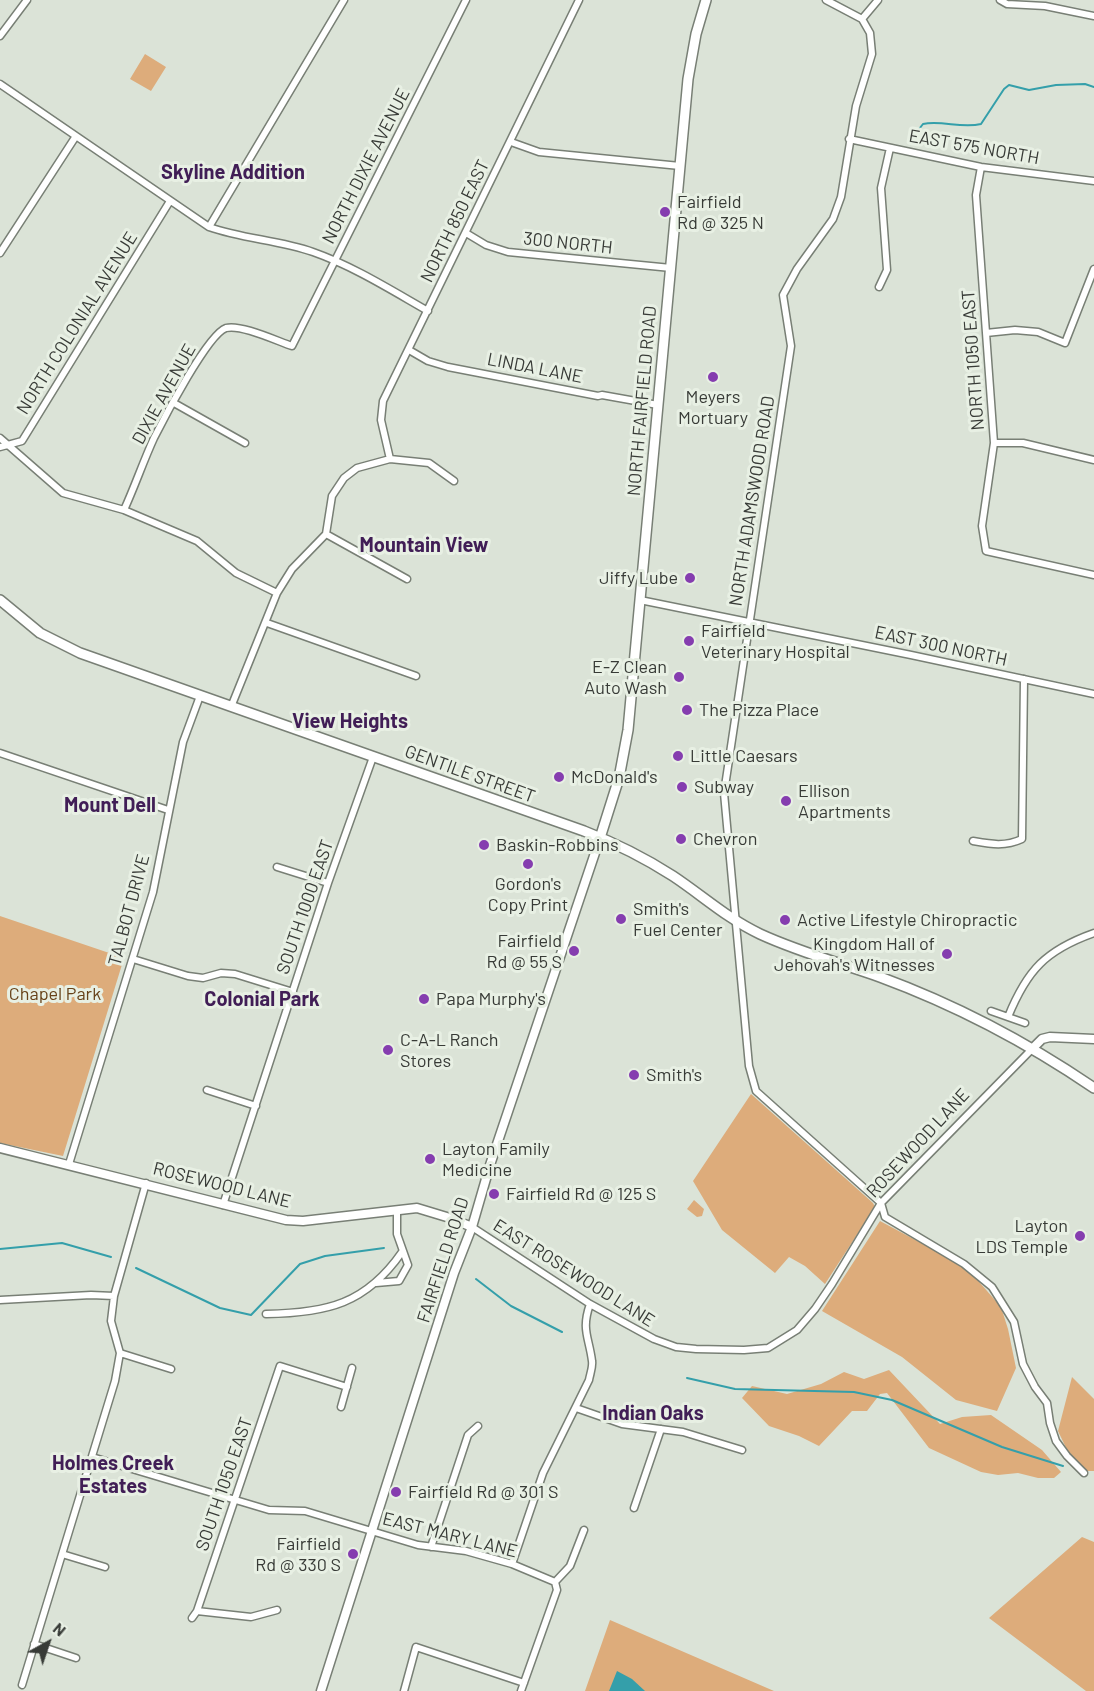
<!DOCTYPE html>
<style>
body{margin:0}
#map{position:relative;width:1094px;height:1691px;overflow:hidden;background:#dbe3d7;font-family:Barlow,sans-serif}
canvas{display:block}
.north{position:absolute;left:18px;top:1613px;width:60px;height:60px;-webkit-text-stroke:4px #e8f0e4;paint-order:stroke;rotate:40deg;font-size:16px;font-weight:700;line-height:24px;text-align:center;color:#383b37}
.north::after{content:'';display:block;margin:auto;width:21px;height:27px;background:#383b37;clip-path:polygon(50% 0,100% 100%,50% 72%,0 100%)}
</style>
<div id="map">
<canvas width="1094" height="1691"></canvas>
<div class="north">N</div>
</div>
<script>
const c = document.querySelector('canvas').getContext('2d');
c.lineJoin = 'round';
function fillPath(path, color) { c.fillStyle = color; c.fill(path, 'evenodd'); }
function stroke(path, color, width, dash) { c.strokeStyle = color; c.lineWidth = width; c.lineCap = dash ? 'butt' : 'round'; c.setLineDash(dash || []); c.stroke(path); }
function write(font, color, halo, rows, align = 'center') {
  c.font = font + ' Barlow,sans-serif'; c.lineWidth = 6; c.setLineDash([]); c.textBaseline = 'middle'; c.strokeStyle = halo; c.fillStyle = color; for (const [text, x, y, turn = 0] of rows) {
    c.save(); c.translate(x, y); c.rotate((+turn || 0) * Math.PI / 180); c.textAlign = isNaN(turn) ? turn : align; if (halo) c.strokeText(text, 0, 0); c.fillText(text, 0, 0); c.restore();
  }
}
fillPath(new Path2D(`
 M145 54 166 67 151 91 130 79Z
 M0 916 124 958 63 1156 0 1143Z
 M751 1094 873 1203 875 1207 825 1284 805 1266 789 1257 775 1273 722 1230 693 1181Z
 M694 1200 704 1209 702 1216 697 1217 687 1209Z
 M880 1221 951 1259 974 1276 1001 1307 1008 1329 1016 1368 997 1411 956 1400 902 1357 822 1311Z
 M889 1370 940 1424 962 1417 991 1415 1042 1450 1061 1472 1054 1478H1038L1018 1473 998 1475 981 1472 929 1448 887 1393 880 1394 867 1411H852L819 1446 799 1436 769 1426 742 1398 752 1386 787 1394 821 1384 844 1372 864 1379Z
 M1072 1377 1094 1399V1471H1087L1069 1454 1058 1431Z
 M1082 1537 1094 1542V1691H1086L989 1618Z
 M610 1620 774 1691H585Z`), '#ddac7b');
fillPath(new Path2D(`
 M617 1671 632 1679 645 1691H609Z`), '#349faa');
stroke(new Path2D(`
 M916 133 923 124C942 120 962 129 981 124L1004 89 1009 85 1029 90 1056 85 1085 84 1094 87
 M0 1249 62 1243 111 1257
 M136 1268 220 1308 251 1315 300 1264 325 1256 384 1248
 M476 1279 511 1306 562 1332
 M687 1378 735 1389 854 1392 892 1400 1002 1447 1063 1466`), '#349faa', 2);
const minor = new Path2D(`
 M826 0 862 19
 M1000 0 1007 4 1045 6 1094 16
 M862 19 870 33 872 54 856 106 841 197 833 219 797 269 783 295 791 346 724 793 749 1066 756 1091 881 1203 885 1217 964 1264 992 1287 1014 1322 1023 1364 1035 1387 1047 1403 1050 1423 1056 1441 1067 1456 1084 1473
 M862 19 878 0
 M0 36 27 0
 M0 84 209 227C243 239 279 240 313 252 353 266 391 290 428 311
 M849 139 981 167 1094 181
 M511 142 539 152 680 166
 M981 167 976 195 994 443 982 526 986 551 1094 575
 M209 227 344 0
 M466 233 486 245 508 252 671 268
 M0 253 76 136
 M879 287 887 270 881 188 890 148
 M986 333 1015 330 1038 332 1065 343 1094 269
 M409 350 428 361 448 367 598 396 602 395 658 405
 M174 403 245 443
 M0 438 63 493 124 510 197 541 236 573 277 593
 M994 443H1023L1094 460
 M0 447 22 441 170 201
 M390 459 381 420 383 401 579 0
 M124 510C135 486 143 462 154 438 164 418 208 334 226 328 241 324 277 341 292 346L466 0
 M326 534 407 579
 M640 600 911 655 1094 694
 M267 623 416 676
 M231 707 277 593 292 569 326 534 332 496 344 478 357 468 390 459 429 463 454 481
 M0 753 168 810
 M973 841C990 844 1005 847 1022 839L1024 679
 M277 867 328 883
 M133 959 188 976 203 978 221 973 235 974 293 992
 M991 1011 1025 1023
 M1008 1017C1027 970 1046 950 1094 933
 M207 1090 256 1106
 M69 1164 153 892 183 742 200 696
 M223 1205 328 883 373 757
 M472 1227 590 1304 654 1339 676 1347 696 1349 744 1350 768 1348 797 1330 815 1309 832 1284 881 1203 1033 1048
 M376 1283 399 1281 408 1265 397 1234V1210
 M0 1300 91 1295 114 1296
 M266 1314C327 1313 366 1304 402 1252
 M120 1353 171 1369
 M341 1407 352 1368
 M576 1408 622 1424 683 1432 742 1450
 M92 1457 269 1510 305 1511 418 1545 466 1551 512 1564 555 1582
 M634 1508 661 1429
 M431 1547 468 1435 478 1426
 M62 1554 105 1567
 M512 1564 543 1473 589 1380C590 1374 593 1367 592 1361 589 1337 581 1330 590 1304
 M555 1582 570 1566 584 1530
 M197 1611 251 1617 277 1610
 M192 1618 197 1611 280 1366 347 1387
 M34 1644 76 1658
 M22 1685 115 1381 120 1353 111 1321 114 1296 146 1183
 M404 1691 416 1647 524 1683
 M521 1691 557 1590 555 1582`);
const tertiary = new Path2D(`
 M1033 1048 1042 1039 1050 1037 1094 1039
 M0 1148 286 1220 303 1221 417 1208 450 1218 472 1227
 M321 1691 454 1273 472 1227 490 1165 600 838`);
const secondary = new Path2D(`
 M0 600 40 633 80 653 584 831C615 843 645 858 673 876 703 896 728 919 760 934 799 952 840 963 880 977 956 1005 1028 1043 1094 1088
 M600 838 619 778 628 730 688 79 696 34 706 0`);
stroke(minor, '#787f75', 9);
stroke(tertiary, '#787f75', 11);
stroke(secondary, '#787f75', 12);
stroke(minor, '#fff', 6);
stroke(tertiary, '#fff', 8);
stroke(secondary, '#fff', 9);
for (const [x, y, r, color] of [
 [665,212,6,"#853daf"],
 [713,377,6,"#853daf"],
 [690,578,6,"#853daf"],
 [689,641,6,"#853daf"],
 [679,677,6,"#853daf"],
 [687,710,6,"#853daf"],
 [678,756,6,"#853daf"],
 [559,777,6,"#853daf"],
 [682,787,6,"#853daf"],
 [786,801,6,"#853daf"],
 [681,839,6,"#853daf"],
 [484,845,6,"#853daf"],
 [528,864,6,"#853daf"],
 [621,919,6,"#853daf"],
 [785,920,6,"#853daf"],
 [574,951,6,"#853daf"],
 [947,954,6,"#853daf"],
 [424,999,6,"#853daf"],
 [388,1050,6,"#853daf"],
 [634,1075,6,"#853daf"],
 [430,1159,6,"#853daf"],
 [494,1194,6,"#853daf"],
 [1080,1236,6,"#853daf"],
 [396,1492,6,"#853daf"],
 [353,1554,6,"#853daf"]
]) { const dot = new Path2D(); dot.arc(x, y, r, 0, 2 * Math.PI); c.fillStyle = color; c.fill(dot); stroke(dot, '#e8f0e4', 2); }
write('18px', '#383b37', '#e8f0e4', [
 ["EAST 575 NORTH",974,147,10],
 ["NORTH DIXIE AVENUE",366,166,-63],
 ["NORTH 850 EAST",455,221,-64],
 ["300 NORTH",568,243,6],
 ["NORTH COLONIAL AVENUE",77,323,-58],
 ["NORTH 1050 EAST",973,360,-94],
 ["LINDA LANE",535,368,11],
 ["DIXIE AVENUE",164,394,-61],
 ["NORTH FAIRFIELD ROAD",642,401,-85],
 ["NORTH ADAMSWOOD ROAD",752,501,-81],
 ["EAST 300 NORTH",941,646,12],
 ["GENTILE STREET",470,774,20],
 ["SOUTH 1000 EAST",305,907,-71],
 ["TALBOT DRIVE",129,910,-75],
 ["ROSEWOOD LANE",918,1143,-47],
 ["ROSEWOOD LANE",222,1185,14],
 ["FAIRFIELD ROAD",443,1260,-72],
 ["EAST ROSEWOOD LANE",574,1273,32],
 ["SOUTH 1050 EAST",224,1484,-71],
 ["EAST MARY LANE",450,1535,14]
]);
write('18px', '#383b37', '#e8f0e4', [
 ["Fairfield",677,202],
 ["Rd @ 325 N",677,223],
 ["Meyers",713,397,"center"],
 ["Mortuary",713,418,"center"],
 ["Jiffy Lube",678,578,"right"],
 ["Fairfield",701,631],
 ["Veterinary Hospital",701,652],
 ["E-Z Clean",667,667,"right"],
 ["Auto Wash",667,688,"right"],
 ["The Pizza Place",699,710],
 ["Little Caesars",690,756],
 ["McDonald's",571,777],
 ["Subway",694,787],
 ["Ellison",798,791],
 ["Apartments",798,812],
 ["Chevron",693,839],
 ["Baskin-Robbins",496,845],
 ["Gordon's",528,884,"center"],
 ["Copy Print",528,905,"center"],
 ["Smith's",633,909],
 ["Fuel Center",633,930],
 ["Active Lifestyle Chiropractic",797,920],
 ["Fairfield",562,941,"right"],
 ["Rd @ 55 S",562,962,"right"],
 ["Kingdom Hall of",935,944,"right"],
 ["Jehovah's Witnesses",935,965,"right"],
 ["Papa Murphy's",436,999],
 ["C-A-L Ranch",400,1040],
 ["Stores",400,1061],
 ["Smith's",646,1075],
 ["Layton Family",442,1149],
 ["Medicine",442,1170],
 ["Fairfield Rd @ 125 S",506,1194],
 ["Layton",1068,1226,"right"],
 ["LDS Temple",1068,1247,"right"],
 ["Fairfield Rd @ 301 S",408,1492],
 ["Fairfield",341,1544,"right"],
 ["Rd @ 330 S",341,1565,"right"]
], 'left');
write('18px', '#674219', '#e8f0e4', [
 ["Chapel Park",55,994]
]);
write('bold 20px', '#411e56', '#e8f0e4', [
 ["Skyline Addition",233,172],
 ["Mountain View",424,545],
 ["View Heights",350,721],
 ["Mount Dell",110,805],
 ["Colonial Park",262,999],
 ["Indian Oaks",653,1413],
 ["Holmes Creek",113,1463],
 ["Estates",113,1486]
]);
</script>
